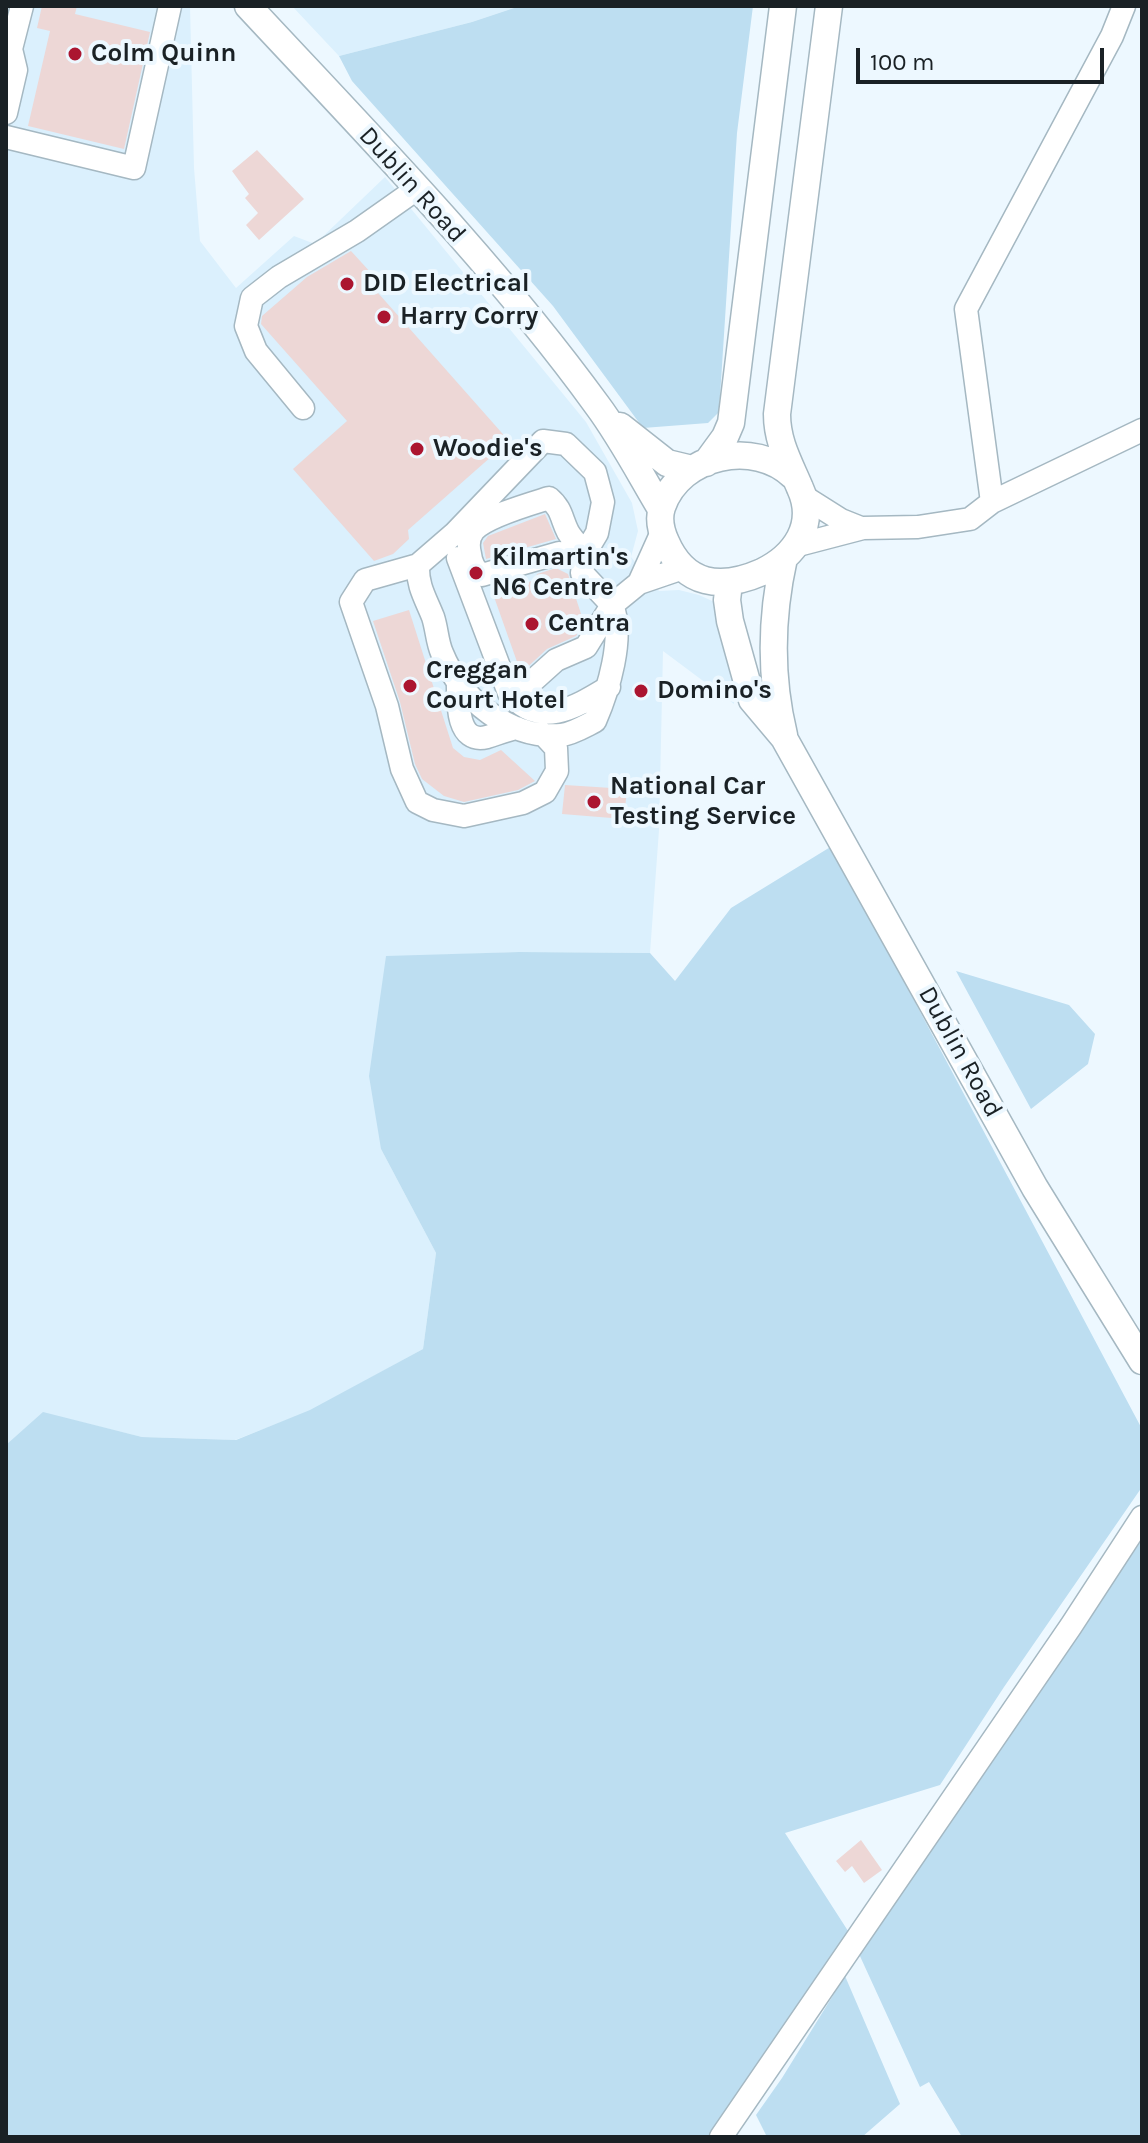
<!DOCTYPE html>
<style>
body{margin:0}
#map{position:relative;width:1148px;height:2143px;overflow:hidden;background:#edf8ff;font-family:Karla,sans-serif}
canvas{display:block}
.frame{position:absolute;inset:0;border:8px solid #1a2125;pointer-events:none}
.scale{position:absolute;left:856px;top:48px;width:248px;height:36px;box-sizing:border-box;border:4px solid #1a2125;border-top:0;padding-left:10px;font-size:24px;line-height:28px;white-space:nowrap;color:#1a2125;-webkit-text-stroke:6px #edf8ff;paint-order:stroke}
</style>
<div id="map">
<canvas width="1148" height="2143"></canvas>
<div class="frame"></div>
<div class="scale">100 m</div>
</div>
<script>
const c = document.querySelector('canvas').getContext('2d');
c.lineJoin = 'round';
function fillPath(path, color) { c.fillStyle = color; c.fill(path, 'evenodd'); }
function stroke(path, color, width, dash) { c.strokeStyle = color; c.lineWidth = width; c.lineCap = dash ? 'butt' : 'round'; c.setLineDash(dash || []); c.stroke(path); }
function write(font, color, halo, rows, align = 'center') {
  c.font = font + ' Karla,sans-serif'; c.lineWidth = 8; c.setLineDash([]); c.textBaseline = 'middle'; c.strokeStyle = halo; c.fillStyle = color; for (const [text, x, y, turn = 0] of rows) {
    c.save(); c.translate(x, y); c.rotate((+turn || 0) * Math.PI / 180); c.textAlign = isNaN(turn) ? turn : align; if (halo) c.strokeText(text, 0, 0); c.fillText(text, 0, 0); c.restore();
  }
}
fillPath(new Path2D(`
 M6 6H190L194 168 200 241 236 288 294 236 315 244 385 177 586 422 632 503 638 531 631 557 659 591 679 590 699 595 721 605 735 668 734 704 663 651 659 830 650 953 519 952 386 957 381 1149 436 1253 423 1349 310 1411 235 1440 142 1437 44 1413 6 1450Z
 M292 6H520L472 22 339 56Z`), '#dbf0fd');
fillPath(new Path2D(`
 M520 6H753L737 133 719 412 708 423 643 428 553 306 352 81 339 56 472 22Z
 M832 846 1142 1429V1487L1004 1687 940 1785 785 1833 850 1934 710 2137H6V1445L43 1412 142 1437 236 1440 310 1410 423 1349 436 1253 381 1149 369 1076 386 956 519 952 650 953 675 981 731 908Z
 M956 971 1069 1005 1095 1034 1088 1064 1031 1109Z
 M1142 1540V2137H962L929 2082 920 2087 859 1954 1008 1732Z
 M845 1976 900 2104 862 2137H767L756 2115 782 2078Z`), '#bddef1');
fillPath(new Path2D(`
 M42 6H77L75 14 150 32 124 149 28 126 50 31 37 28Z
 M257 150 304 199 259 240 246 225 258 213 245 198 249 194 232 171Z
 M351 251 372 274 371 285 509 441 408 530 409 539 393 554 374 561 293 469 347 421 261 324 262 316 307 277Z
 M545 514 556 539 486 559 483 543 488 536Z
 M556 568 568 574 584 623 576 636 547 649 521 673 493 594 535 580 537 574Z
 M409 610 453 748 464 757 480 760 501 750 535 781 518 790 464 802 444 796 422 779 415 764 400 702 373 621Z
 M565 785 627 789 624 819 562 814Z
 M861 1840 882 1870 864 1883 852 1866 845 1872 836 1861Z`), '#edd7d6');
const minor = new Path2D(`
 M6 113 16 70 11 49 22 6
 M6 137 134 168 170 6
 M303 408 256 351 246 326 252 298 279 277 357 231 418 188
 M803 496 841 520 861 528
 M992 502 966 309 1112 36 1124 6
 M798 545 863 528 918 527 970 519 992 502 1142 430
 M458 558 509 693C540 730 576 707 609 687
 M584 559 559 553 482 575C474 570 471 563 470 554 468 546 468 537 474 530 487 516 530 504 549 498 562 509 561 518 568 532 572 539 579 546 585 553
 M418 565C417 586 426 599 433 617 437 629 437 642 442 653 461 700 510 739 561 735 572 734 585 726 595 721 608 691 625 637 612 605L639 583 683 568
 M639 583 662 532
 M458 679C458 698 455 745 487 737 497 734 506 730 517 728
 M505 682 518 687H526L556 660 586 647 612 605 582 573 585 553 597 533 603 502 595 472 566 444 543 441 455 533 418 565 365 580 351 602 387 706 402 769 417 802 433 810 464 816 523 803 545 792 557 771 556 748 543 734
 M721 2137 1071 1626 1142 1517`);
const major = new Path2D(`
 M248 6C368 135 493 262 597 405 621 437 640 474 661 509
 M620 426 667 463 692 469
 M706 463 725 437 731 423 783 6
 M793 476C755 439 680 454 662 507 658 519 661 531 666 542 685 586 721 590 762 572 795 556 817 525 800 488 789 462 777 442 777 414L829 6
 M729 583 727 600 730 621 752 700 784 738 1035 1188 1142 1361
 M784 735C770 677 771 616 784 558`);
stroke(minor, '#a5b8c2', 25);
stroke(major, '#a5b8c2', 29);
stroke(minor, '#fff', 22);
stroke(major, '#fff', 26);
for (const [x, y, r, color] of [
 [75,54,8,"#ab1530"],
 [347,284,8,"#ab1530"],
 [384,317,8,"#ab1530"],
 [417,449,8,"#ab1530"],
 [476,573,8,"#ab1530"],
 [532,624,8,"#ab1530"],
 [410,686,8,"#ab1530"],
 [641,691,8,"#ab1530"],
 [594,802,8,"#ab1530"]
]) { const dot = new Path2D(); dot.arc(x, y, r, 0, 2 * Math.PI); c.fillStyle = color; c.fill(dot); stroke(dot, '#edf8ff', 3); }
write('bold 26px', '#1a2125', '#edf8ff', [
 ["Colm Quinn",91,54],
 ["DID Electrical",363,284],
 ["Harry Corry",400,317],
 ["Woodie's",433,449],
 ["Kilmartin's",492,558],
 ["N6 Centre",492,588],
 ["Centra",548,624],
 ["Creggan",426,671],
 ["Court Hotel",426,701],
 ["Domino's",657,691],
 ["National Car",610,787],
 ["Testing Service",610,817]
], 'left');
write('26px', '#1a2125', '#edf8ff', [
 ["Dublin Road",412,185,48],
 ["Dublin Road",960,1052,61]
]);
</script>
